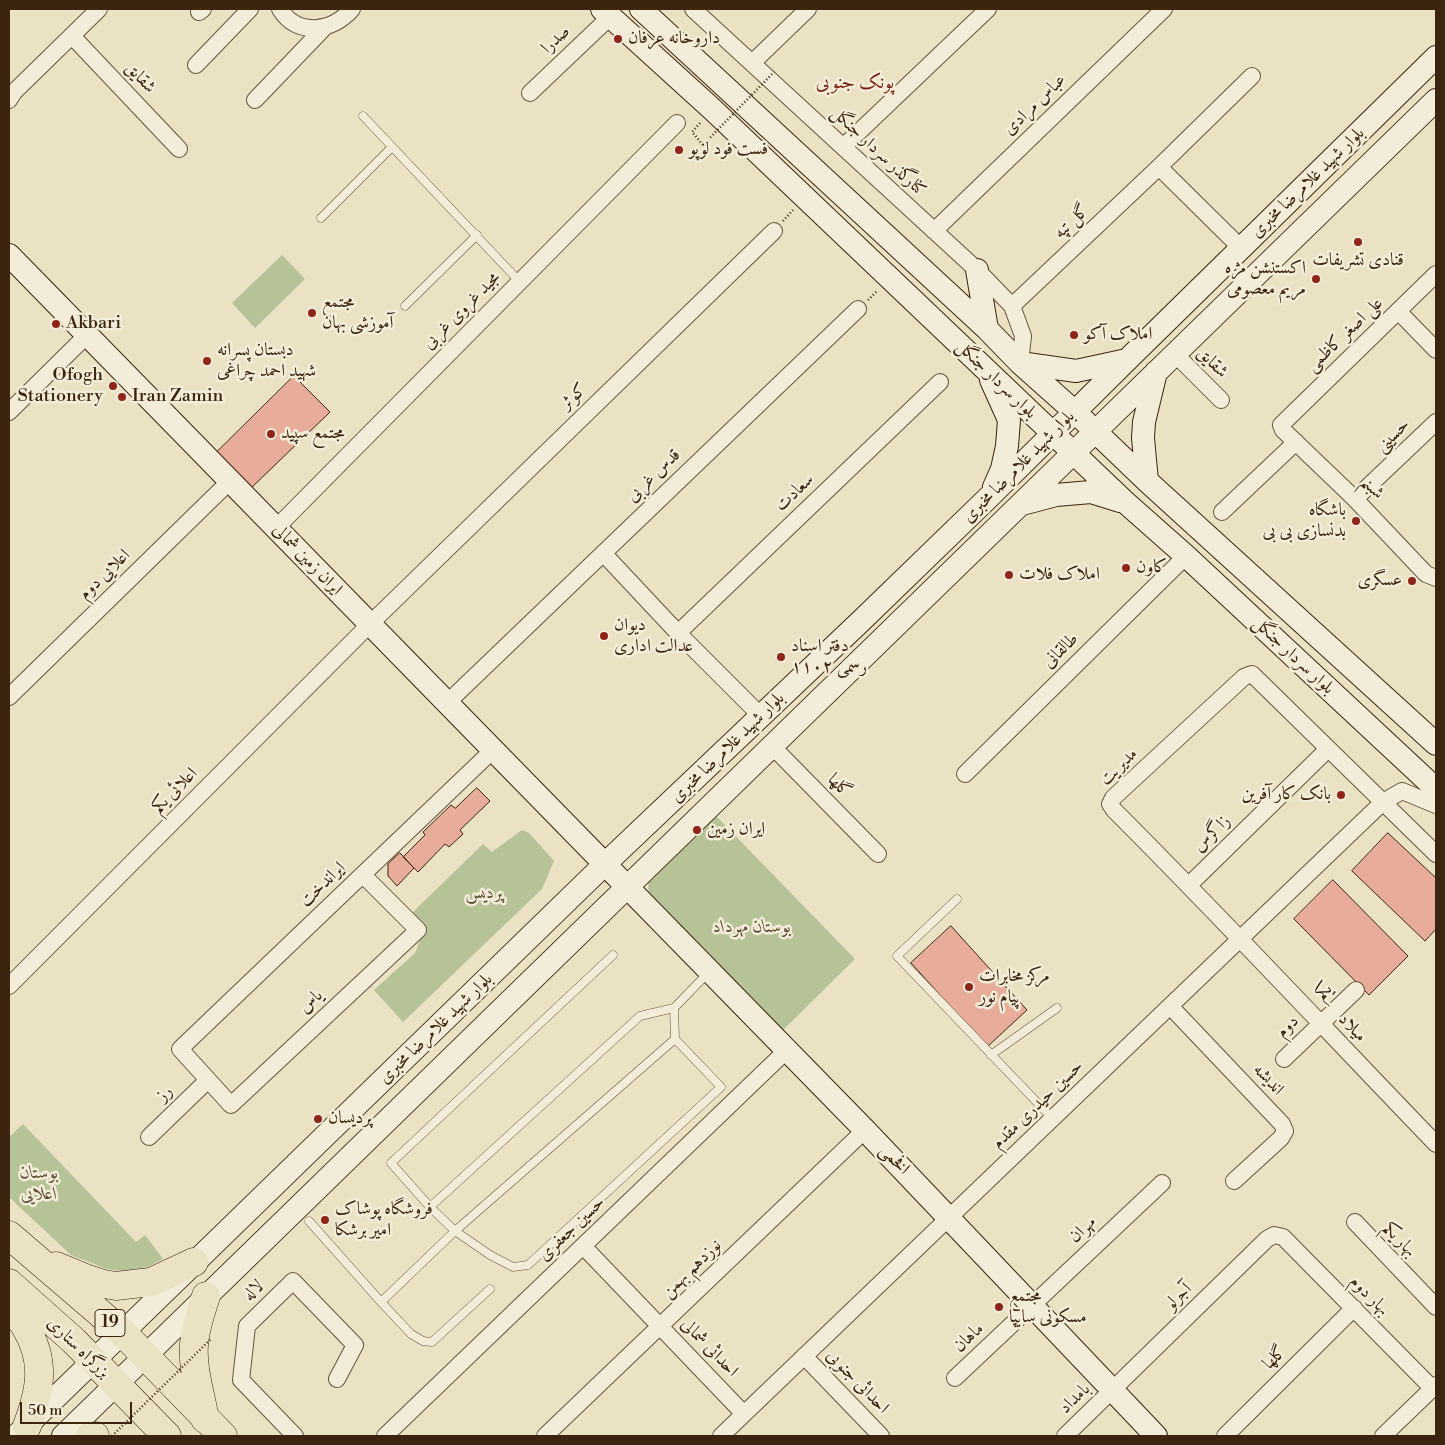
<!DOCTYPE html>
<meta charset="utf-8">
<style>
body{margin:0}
#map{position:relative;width:1445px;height:1445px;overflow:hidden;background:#ebe1c5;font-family:"Libre Bodoni",serif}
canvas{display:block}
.frame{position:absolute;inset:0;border:10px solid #3b2510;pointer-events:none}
.scale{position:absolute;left:20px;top:1402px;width:112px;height:22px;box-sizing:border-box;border:2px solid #3b2510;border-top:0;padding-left:6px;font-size:15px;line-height:18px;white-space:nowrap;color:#3b2510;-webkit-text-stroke:4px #f2ecd9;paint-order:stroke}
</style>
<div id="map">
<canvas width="1445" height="1445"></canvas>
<div class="frame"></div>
<div class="scale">50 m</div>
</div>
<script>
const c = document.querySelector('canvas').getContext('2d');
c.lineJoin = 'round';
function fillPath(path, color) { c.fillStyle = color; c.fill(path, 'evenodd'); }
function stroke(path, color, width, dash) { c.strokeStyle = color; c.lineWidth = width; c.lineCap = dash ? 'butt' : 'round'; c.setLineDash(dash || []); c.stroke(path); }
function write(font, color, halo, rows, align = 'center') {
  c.font = font + ' "Libre Bodoni",Amiri,serif'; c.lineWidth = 5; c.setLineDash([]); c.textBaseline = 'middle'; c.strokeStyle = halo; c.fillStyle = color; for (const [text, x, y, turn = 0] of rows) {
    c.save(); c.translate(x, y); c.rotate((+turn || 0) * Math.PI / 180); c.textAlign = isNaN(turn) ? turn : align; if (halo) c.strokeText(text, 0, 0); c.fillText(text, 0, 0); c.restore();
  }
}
fillPath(new Path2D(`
 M282 255 305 279 255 328 232 303Z
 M716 816 855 959 780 1033 649 897 648 883Z
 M522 830 529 833 554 861 542 889 403 1022 374 990 415 953 425 927 413 912 483 844 492 852Z
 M23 1124 136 1242 145 1235 163 1259 143 1269 123 1271 107 1269 71 1255 9 1197V1137Z`), '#b5c396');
const building = new Path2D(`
 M294 376 330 412 248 491 213 456Z
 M477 788 490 801 460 830 463 834 449 847 445 844 418 872 403 857 425 835 423 832 451 805 455 808Z
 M1388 833 1436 878V929L1425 941 1352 871Z
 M400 853 414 868 397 886 388 876V864Z
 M1333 880 1408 956 1369 995 1294 919Z
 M951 926 1027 1010 987 1047 911 963Z`);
fillPath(building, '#e7ad9a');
stroke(building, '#3b2510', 1);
const lane = new Path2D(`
 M363 116 519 281
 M321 218 392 147
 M405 306 477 235
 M957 899 897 956 1053 1119
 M613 955 391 1163 430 1207 455 1231 490 1255 513 1267 528 1265 721 1087 675 1039 674 1008
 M991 1055 1057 1008
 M430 1207 640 1016 674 1008 708 973
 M309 1221 381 1302 411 1334 423 1341 432 1342 490 1289
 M381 1302 455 1231 675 1039`);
const street = new Path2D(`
 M280 9C297 37 332 32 352 9
 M693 9 977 270 1012 306 1023 336 1020 363
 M199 12 203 9
 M72 36 179 149
 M752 63 808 9
 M196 65 250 9
 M530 93 611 16
 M9 100 14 92 99 9
 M255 100 324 28
 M843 147 988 9
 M1159 167 1241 248
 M934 231 1164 9
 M1436 274 1281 425 1283 430 1355 499 1426 574 1436 578
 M1012 306 1159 167 1252 76
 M1398 311 1436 350
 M1175 354 1221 400
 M9 412 87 335
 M1355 499 1436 422
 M1222 512 1296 442
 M276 528 677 123
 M603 553 678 633 761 716
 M678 633 940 382
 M9 697 230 481
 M447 703 858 309
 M772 746 878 854
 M965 774 1186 556
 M1436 854 1252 674 1244 677 1113 798 1110 804 1114 810C1223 919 1329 1033 1436 1144
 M363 875 418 930 231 1105 180 1049 493 750
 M1189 885 1328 749
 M9 986 370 624 774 231
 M1170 1006 1282 1124 1285 1131 1281 1138 1234 1181
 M1284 1059 1356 990
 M149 1137 208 1080
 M1355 1222 1436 1307
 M583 1246 744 1414
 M804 1356 881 1436
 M955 1378 1162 1183
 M295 1436 241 1380 247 1326 293 1281 355 1345 337 1379
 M385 1436 787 1050
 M545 1436 865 1130
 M721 1436 1383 802 1402 791 1436 805
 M1065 1436 1267 1239 1274 1235 1283 1237 1433 1389
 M1225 1436 1354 1308
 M1383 1436 1436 1385`);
const secondary = new Path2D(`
 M602 9 712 109 1125 502 1186 556 1436 789
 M641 9 987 329 1020 363 1075 412 1147 481 1436 744
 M9 255 865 1130 1156 1436
 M977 270 987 329
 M1020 363 1076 371 1127 360
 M991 380 1009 420 1007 446 1002 469 994 487
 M1147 481 1143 438 1144 422 1156 372
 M1022 504 1056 495 1091 492 1120 501
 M16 1436 605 864 862 620 990 496 1127 360 1436 57
 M63 1436 1436 100`);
const highway = new Path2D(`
 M9 1235 122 1332 223 1436
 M56 1266 85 1278 104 1284 116 1286 151 1282 194 1262
 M9 1283 74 1341 167 1436
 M9 1304C14 1311 20 1318 25 1326 46 1361 41 1389 27 1426
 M205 1419C201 1396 192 1368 194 1345 195 1328 201 1312 206 1296
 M90 1436H95`);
stroke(lane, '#67543d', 9);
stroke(street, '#67543d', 18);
stroke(secondary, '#3b2510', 24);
stroke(highway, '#3b2510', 29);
stroke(new Path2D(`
 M700 123 692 132 703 145
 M783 221 793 210
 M868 300 877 291`), '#3b2510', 2.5, [1, 2.5]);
stroke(lane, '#f2ecd9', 8);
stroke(street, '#f2ecd9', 16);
stroke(secondary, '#f2ecd9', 22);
stroke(highway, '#ebe1c5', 28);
stroke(new Path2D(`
 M703 145 774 72
 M112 1436 211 1339`), '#3b2510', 2.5, [1, 2.5]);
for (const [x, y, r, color] of [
 [618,39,5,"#8f2418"],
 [679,150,5,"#8f2418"],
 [1358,242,5,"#8f2418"],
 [1316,279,5,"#8f2418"],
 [312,313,5,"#8f2418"],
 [56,324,5,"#8f2418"],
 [1074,335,5,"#8f2418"],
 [207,361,5,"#8f2418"],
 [113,386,5,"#8f2418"],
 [122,397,5,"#8f2418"],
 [271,434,5,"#8f2418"],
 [1356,521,5,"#8f2418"],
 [1126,568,5,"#8f2418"],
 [1009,575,5,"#8f2418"],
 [1412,581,5,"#8f2418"],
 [604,636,5,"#8f2418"],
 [781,657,5,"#8f2418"],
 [1341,795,5,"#8f2418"],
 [697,830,5,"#8f2418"],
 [969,987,5,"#8f2418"],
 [318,1119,5,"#8f2418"],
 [325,1220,5,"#8f2418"],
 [999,1307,5,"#8f2418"]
]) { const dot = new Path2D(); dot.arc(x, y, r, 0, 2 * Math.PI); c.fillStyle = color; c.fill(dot); stroke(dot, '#f2ecd9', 2); }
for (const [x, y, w] of [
 [110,1323,30]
]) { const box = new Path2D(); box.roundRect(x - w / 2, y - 13.5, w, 27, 4); c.fillStyle = '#f2ecd9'; c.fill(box); stroke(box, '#3b2510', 1); }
write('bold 16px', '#3b2510', null, [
 ["19",110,1323]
]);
write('18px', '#3b2510', '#f2ecd9', [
 ["داروخانه عرفان",628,39],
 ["فست فود لوپو",689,150],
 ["قنادی تشریفات",1358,261,"center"],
 ["اکستنشن مژه",1306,269,"right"],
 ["مریم معصومی",1306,290,"right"],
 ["مجتمع",322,303],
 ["آموزشی بهان",322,324],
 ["Akbari",66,324],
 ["املاک آکو",1084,335],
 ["دبستان پسرانه",217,351],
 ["شهید احمد چراغی",217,372],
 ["Ofogh",103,376,"right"],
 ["Stationery",103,397,"right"],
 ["Iran Zamin",132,397],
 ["مجتمع سپید",281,434],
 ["باشگاه",1346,511,"right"],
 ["بدنسازی بی بی",1346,532,"right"],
 ["کاون",1136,568],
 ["املاک فلات",1019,575],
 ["عسگری",1402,581,"right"],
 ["دیوان",614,626],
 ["عدالت اداری",614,647],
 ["دفتر اسناد",791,647],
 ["رسمی ۱۱۰۲",791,668],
 ["بانک کار آفرین",1331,795,"right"],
 ["ایران زمین",707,830],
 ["مرکز مخابرات",979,977],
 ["پیام نور",979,998],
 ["پردیسان",328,1119],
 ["فروشگاه پوشاک",335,1210],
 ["امیر برشکا",335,1231],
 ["مجتمع",1009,1297],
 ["مسکونی سایپا",1009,1318]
], 'left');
write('18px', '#3b2510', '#f2ecd9', [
 ["صدرا",556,40,-44],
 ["شقایق",140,78,46],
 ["عباس مرادی",1035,105,-44],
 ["کنارگذر سردار جنگل",878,152,43],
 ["بلوار شهید غلامرضا مخبری",1308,183,-44],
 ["گل تپه",1072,222,-43],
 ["مجید غروی غربی",462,311,-45],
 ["علی اصغر کاظمی",1345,335,-44],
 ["شقایق",1212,363,45],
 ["بلوار سردار جنگل",996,380,44],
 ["کوثر",574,397,-44],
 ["حسینی",1393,436,-44],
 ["بلوار شهید غلامرضا مخبری",1019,467,-45],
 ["قدس غربی",654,476,-44],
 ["شبنم",1372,488,45],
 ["سعادت",795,493,-44],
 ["ایران زمین شمالی",307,560,46],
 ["اعلایی دوم",105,575,-44],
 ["طالقانی",1061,651,-44],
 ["بلوار سردار جنگل",1293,656,43],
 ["بلوار شهید غلامرضا مخبری",728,748,-44],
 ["مدیریت",1119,767,-44],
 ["گلها",839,786,45],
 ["اعلائی یکم",175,791,-45],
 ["زاگرس",1212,834,-44],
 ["ایراندخت",323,885,-44],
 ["یکم",1324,992,-44],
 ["یاس",311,1002,-43],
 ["دوم",1288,1027,-44],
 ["میلاد",1352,1028,46],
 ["بلوار شهید غلامرضا مخبری",436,1029,-44],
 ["اندیشه",1268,1080,47],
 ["رز",165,1094,-44],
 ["حسین حیدری مقدم",1038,1105,-44],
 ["افخمی",894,1160,46],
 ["حسین جعفری",572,1229,-44],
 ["مهران",1083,1230,-43],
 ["بهار یکم",1399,1240,46],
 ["نوزدهم بهمن",692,1269,-44],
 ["لاله",254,1291,-44],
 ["بهار دوم",1369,1296,45],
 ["آجرلو",1179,1297,-44],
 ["ماهان",969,1338,-43],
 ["بزرگراه ستاری",78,1348,44],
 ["احداثی شمالی",709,1348,46],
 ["گلها",1275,1358,-45],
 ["احداثی جنوبی",857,1382,46],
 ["بامداد",1075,1399,-44]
]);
write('italic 18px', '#5a4c32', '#f2ecd9', [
 ["پردیس",484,894],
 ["بوستان مهرداد",752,928],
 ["بوستان",39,1174],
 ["اعلایی",39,1195]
]);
write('19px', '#7a1f14', '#f2ecd9', [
 ["پونک جنوبی",855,83]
]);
</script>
